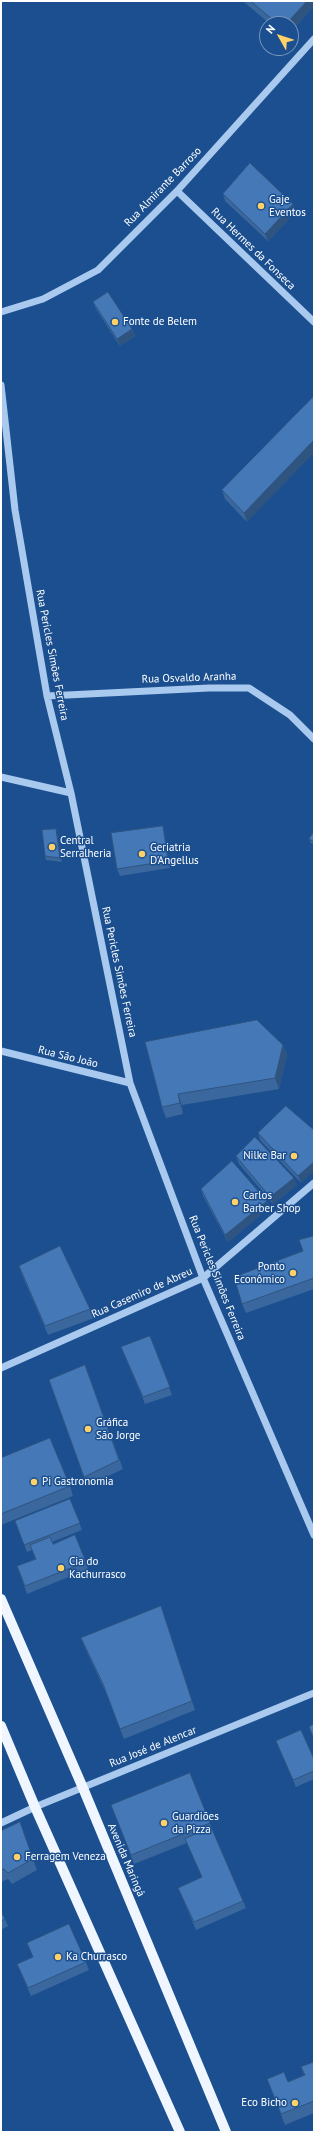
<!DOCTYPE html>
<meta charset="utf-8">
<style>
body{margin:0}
#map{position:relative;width:315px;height:2133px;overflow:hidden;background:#1b4f8f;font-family:"PT Sans",sans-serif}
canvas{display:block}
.frame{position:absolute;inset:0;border:2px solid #fff;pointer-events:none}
.north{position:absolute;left:259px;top:16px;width:40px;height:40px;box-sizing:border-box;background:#1b4f8f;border:1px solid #7695bc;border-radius:50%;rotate:309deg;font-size:11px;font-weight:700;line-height:16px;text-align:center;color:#fff}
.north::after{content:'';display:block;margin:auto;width:14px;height:18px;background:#ffd166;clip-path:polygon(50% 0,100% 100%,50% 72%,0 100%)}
</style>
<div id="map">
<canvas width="315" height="2133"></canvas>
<div class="frame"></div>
<div class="north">N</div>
</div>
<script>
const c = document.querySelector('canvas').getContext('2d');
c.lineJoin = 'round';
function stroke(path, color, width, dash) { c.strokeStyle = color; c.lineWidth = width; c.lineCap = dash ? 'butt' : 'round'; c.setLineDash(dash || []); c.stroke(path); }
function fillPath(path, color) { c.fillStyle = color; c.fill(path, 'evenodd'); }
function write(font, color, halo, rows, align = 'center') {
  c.font = font + ' "PT Sans",sans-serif'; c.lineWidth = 3; c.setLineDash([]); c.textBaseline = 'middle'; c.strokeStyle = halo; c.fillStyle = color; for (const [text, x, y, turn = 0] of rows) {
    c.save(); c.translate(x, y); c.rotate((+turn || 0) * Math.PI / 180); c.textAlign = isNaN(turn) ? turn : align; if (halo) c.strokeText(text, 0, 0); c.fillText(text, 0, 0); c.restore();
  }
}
stroke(new Path2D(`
 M177 191 314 322
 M1 312 43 299 98 270 177 191 314 39
 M1 385 15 510 47 696 71 793 130 1083 203 1278 314 1535
 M47 696 209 688H249L290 715 314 739
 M1 777 71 793
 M1 1051 130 1083
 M1 1368 203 1278 314 1183
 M1 1823 35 1807 314 1693`), '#a9c9ee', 7);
stroke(new Path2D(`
 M1 1599 83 1788 226 2132
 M1 1726 35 1807 180 2132`), '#f0f6ff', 10);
fillPath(new Path2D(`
 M244 1H314V6L291 32V24H270L244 2Z
 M223 194 296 212 268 241 225 201Z
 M93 302 132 329 135 336 120 346 96 309Z
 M314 396 247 522 225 499 222 490Z
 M56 829 57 833 62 862 46 860 45 856Z
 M314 832V845L311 843 309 839Z
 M165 834 170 868 120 876 117 869Z
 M145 1042 283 1045 287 1055 279 1089 182 1105 183 1114 166 1118 162 1107Z
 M286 1106 301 1183 260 1140 258 1133Z
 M236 1156 297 1185 273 1204 239 1164Z
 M201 1189 267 1201 269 1208 228 1242 203 1196Z
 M314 1236V1289L246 1313 242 1304 303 1251Z
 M19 1266 90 1309 94 1318 48 1335 22 1275Z
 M150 1336 172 1395 145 1404 121 1347Z
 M85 1365 123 1469 87 1486 49 1380Z
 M1 1458 70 1486 73 1496 1 1525Z
 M70 1499 82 1530 52 1542 53 1544 75 1535 88 1569 27 1594 17 1566 35 1559 32 1550 27 1552 15 1521Z
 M161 1606 195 1710 124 1739 106 1693 85 1648 81 1638Z
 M276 1741 314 1759V1779L296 1787Z
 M115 1814 210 1823 213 1832 246 1908 196 1930 178 1888 202 1877 187 1843 134 1864Z
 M20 1822 37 1870 12 1884 8 1879 1 1882V1831Z
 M1 1912 5 1919 8 1926 1 1930Z
 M27 1943 86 1962 89 1970 31 1996 17 1964 33 1957Z
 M314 2062V2113L285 2125 267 2079 288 2082 304 2075 301 2067Z`), '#3a679d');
fillPath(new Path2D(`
 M307 1H314V6L291 32V24H286Z
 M293 204 296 212 268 241 265 234Z
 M132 329 135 336 120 346 117 339Z
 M314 440V453L247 522 244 513Z
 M163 826 165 834 170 868 168 861Z
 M56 829 57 833 62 862 60 858Z
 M283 1045 287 1055 279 1089 275 1078Z
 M178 1094 182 1105 183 1114 180 1103Z
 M314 1162V1171L301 1183 298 1176Z
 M294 1178 297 1185 273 1204 270 1197Z
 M267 1201 269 1208 228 1242 225 1235Z`), '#305480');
const building = new Path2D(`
 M251 1H307L286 24H278Z
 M250 163 293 204 265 234 223 194Z
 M108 292 132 329 117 339 93 302Z
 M314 396V440L244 513 222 490Z
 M163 826 168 861 117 869 111 833Z
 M56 829 60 858 45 856 42 830Z
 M314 832V842L309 839Z
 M257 1020 283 1045 275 1078 178 1094 180 1103 162 1107 145 1042Z
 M286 1106 314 1130V1162L298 1176 258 1133Z
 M255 1137 294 1178 270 1197 236 1156Z
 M232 1161 267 1201 225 1235 201 1189Z
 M314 1236V1278L242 1304 234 1277 303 1251 299 1240Z
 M60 1246 90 1309 45 1326 19 1266Z
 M150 1336 170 1387 143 1397 121 1347Z
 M85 1365 119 1460 84 1477 49 1380Z
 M50 1438 70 1486 1 1514V1458Z
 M70 1499 80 1523 24 1545 15 1521Z
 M75 1535 86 1562 25 1586 17 1566 36 1559 30 1545 50 1537 53 1544Z
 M161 1606 192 1701 120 1729 103 1684 81 1638Z
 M314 1724V1739L309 1727Z
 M301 1730 314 1759V1771L293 1780 276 1741Z
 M190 1773 210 1823 131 1855 111 1805Z
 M20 1822 33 1859 8 1873 4 1869 1 1870V1831Z
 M211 1827 243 1901 194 1922 178 1888 202 1877 185 1839Z
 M1 1912 5 1919 1 1921Z
 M69 1924 86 1962 28 1988 17 1964 33 1957 27 1943Z
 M314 2062V2101L281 2114 267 2079 284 2072 288 2082 305 2075 301 2067Z`);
fillPath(building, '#4478b7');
stroke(building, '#305480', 1);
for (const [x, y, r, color] of [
 [261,206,4,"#ffd166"],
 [115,322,4,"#ffd166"],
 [52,847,4,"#ffd166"],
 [142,854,4,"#ffd166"],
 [294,1156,4,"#ffd166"],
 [235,1202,4,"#ffd166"],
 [293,1273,4,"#ffd166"],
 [88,1429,4,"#ffd166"],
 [34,1482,4,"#ffd166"],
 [61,1568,4,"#ffd166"],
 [164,1823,4,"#ffd166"],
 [17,1857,4,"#ffd166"],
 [58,1957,4,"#ffd166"],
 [295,2103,4,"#ffd166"]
]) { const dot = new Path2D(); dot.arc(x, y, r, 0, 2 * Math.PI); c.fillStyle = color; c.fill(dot); stroke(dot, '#1b4f8f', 1.5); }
write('11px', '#fff', '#1b4f8f', [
 ["Rua Almirante Barroso",163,187,-46],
 ["Rua Hermes da Fonseca",253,249,44],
 ["Rua Pericles Simões Ferreira",52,655,79],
 ["Rua Osvaldo Aranha",189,678,-2],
 ["Rua Pericles Simões Ferreira",119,972,78],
 ["Rua São João",68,1057,14],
 ["Rua Pericles Simões Ferreira",217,1278,68],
 ["Rua Casemiro de Abreu",142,1293,-24],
 ["Rua José de Alencar",153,1747,-22],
 ["Avenida Maringá",126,1860,67]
]);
write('11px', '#fff', '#1b4f8f', [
 ["Gaje",269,200],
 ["Eventos",269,213],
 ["Fonte de Belem",123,322],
 ["Central",60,841],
 ["Serralheria",60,854],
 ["Geriatria",150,848],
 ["D'Angellus",150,861],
 ["Nilke Bar",286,1156,"right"],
 ["Carlos",243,1196],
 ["Barber Shop",243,1209],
 ["Ponto",285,1267,"right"],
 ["Econômico",285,1280,"right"],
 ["Gráfica",96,1423],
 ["São Jorge",96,1436],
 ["Pi Gastronomia",42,1482],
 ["Cia do",69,1562],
 ["Kachurrasco",69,1575],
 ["Guardiões",172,1817],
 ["da Pizza",172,1830],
 ["Ferragem Veneza",25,1857],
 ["Ka Churrasco",66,1957],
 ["Eco Bicho",287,2103,"right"]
], 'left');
</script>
